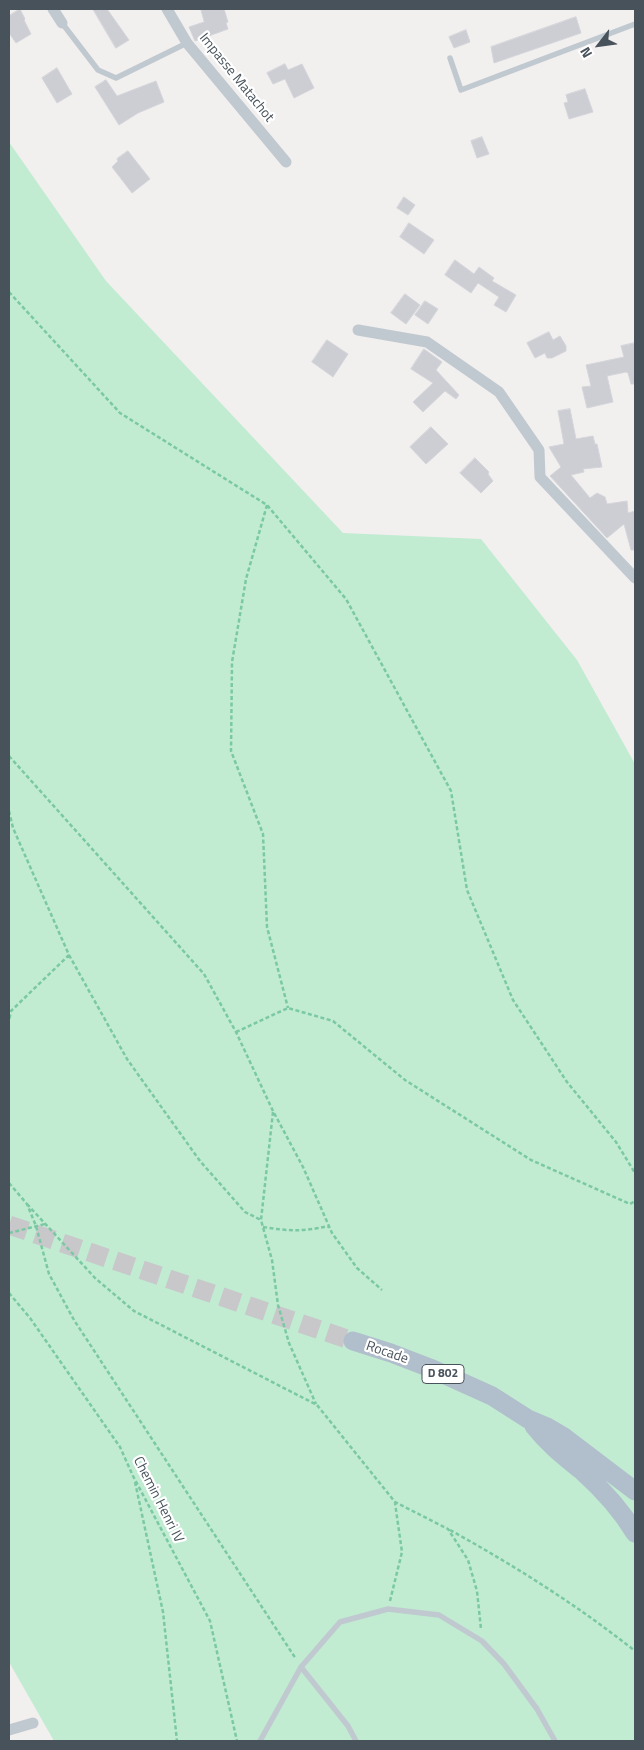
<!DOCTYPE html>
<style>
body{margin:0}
#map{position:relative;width:644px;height:1750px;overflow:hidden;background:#f2efef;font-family:"Titillium Web",sans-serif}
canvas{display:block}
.frame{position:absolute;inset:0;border:10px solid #48525b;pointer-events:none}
.north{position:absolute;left:574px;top:20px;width:50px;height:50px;-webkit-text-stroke:4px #fff;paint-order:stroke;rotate:240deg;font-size:14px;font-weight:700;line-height:20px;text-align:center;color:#48525b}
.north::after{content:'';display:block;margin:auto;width:18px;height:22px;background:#48525b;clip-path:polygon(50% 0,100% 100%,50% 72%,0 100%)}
</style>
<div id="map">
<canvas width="644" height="1750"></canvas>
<div class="frame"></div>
<div class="north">N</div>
</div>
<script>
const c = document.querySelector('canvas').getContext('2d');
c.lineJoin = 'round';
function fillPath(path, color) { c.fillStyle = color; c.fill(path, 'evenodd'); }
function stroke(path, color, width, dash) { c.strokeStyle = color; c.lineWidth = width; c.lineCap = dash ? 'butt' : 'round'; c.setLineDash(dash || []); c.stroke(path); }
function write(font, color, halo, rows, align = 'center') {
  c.font = font + ' "Titillium Web",sans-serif'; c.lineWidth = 4.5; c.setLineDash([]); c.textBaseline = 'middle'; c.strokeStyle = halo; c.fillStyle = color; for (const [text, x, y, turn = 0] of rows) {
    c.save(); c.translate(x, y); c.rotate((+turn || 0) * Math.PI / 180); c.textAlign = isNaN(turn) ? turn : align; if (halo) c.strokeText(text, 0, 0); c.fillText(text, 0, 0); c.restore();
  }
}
fillPath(new Path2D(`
 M9 142 106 281 343 533 481 539 577 660 635 764V1741H54L9 1662Z`), '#c1ecd2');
const building = new Path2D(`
 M20 9 25 19 24 20 31 34 16 43 9 33V16Z
 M93 9H107L129 40 116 48Z
 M201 9H224L228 22 226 23 228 29 195 41 189 27 204 22Z
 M576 17 581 33 494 63 491 47Z
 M466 30 470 42 454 48 449 37Z
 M285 64 288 70 302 64 314 88 294 98 285 79 273 84 267 73Z
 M57 68 72 94 57 103 42 78Z
 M106 80 117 96 156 81 164 102 138 113 119 125 95 87Z
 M585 89 593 112 569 119 564 103 568 102 566 95Z
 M482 137 489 154 477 158 471 141Z
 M128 151 150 179 132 193 112 167 118 161 117 159Z
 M404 197 415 205 408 215 397 208Z
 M409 223 434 240 424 254 400 237Z
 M455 260 474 274 479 267 494 278 492 281 516 295 506 312 494 305 499 297 478 283 471 293 445 275Z
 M405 294 420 305 406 324 391 313Z
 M425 301 438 309 428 324 415 315Z
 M549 332 553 340 560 336 566 346V351L552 358H547L545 353 535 358 527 343Z
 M327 340 348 354 333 377 312 362Z
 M635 343V384H631L628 373 626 372 607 376 613 402 587 408 582 387 591 386 586 365 624 357 621 346Z
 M424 349 442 362 436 370 459 395 456 399 445 391 423 412 413 402 433 383 411 369Z
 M570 409 576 439 593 436 595 444H597L602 467 583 469 584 472 571 475 590 498 597 493 605 497 607 504 627 501 628 513 635 511V550H631L624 524 607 538 550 476 561 467 549 447 564 444 558 411Z
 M431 427 448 444 426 464 410 447Z
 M475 458 489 472 488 474 493 481 481 493 460 473Z`);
fillPath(building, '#ccced3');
stroke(building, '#d4d5da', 1);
stroke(new Path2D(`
 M9 1225 353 1341`), '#c8c8ca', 19, [19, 9]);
stroke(new Path2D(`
 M9 292 120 413 267 505 346 599 451 791 467 890 513 1000 567 1082 616 1142 635 1173
 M267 505 246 579 232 662 231 751 263 834 267 927 288 1008
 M9 756 204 974 236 1032 273 1111 303 1167 332 1233 357 1268 382 1290
 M9 811 13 828 69 955 11 1011 9 1021
 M69 955 127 1059 200 1161 245 1212 261 1220
 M236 1032 288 1008 333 1021 405 1080 531 1160 630 1204 635 1201
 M273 1112 261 1220 272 1260 278 1305 289 1343 316 1404
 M9 1183 27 1204 36 1226 49 1274 74 1320 296 1659
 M27 1204 95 1278 134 1311 317 1405 395 1502 448 1529 468 1560 477 1591 481 1629
 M263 1227C288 1231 302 1232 328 1226L329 1228
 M9 1233 45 1224
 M9 1293 30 1318 120 1447 133 1476 210 1621 237 1741
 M135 1482 163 1612 177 1741
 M450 1530C515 1566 577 1605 635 1651
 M390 1601 402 1552 395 1503`), '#7bc8a4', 2.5, [4, 2.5]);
stroke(new Path2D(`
 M62 23 98 70 116 78 187 43
 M450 58 461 90 635 24
 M301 1667 348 1726 356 1741
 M260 1741 301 1667 340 1622 388 1609 439 1615 482 1641 504 1664 537 1709 555 1741`), '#c1c9d0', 5.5);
stroke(new Path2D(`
 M53 9 62 23
 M167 9 187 43 286 162
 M358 330 427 342 499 392 539 450 540 477 635 578
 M9 1730 33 1723`), '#c1c9d0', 11);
stroke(new Path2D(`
 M353 1341 391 1353 430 1368 492 1396 528 1419 547 1427 564 1437 635 1491
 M534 1426C548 1444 565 1457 582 1471 602 1489 621 1510 635 1533`), '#b1becc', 19);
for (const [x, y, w] of [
 [443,1374,42]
]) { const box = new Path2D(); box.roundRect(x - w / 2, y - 9.5, w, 19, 4); c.fillStyle = '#fff'; c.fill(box); stroke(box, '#48525b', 1); }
write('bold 12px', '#48525b', null, [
 ["D 802",443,1374]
]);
write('14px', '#48525b', '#fff', [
 ["Impasse Matachot",236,78,51],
 ["Rocade",387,1353,19],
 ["Chemin Henri IV",158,1500,63]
]);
</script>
